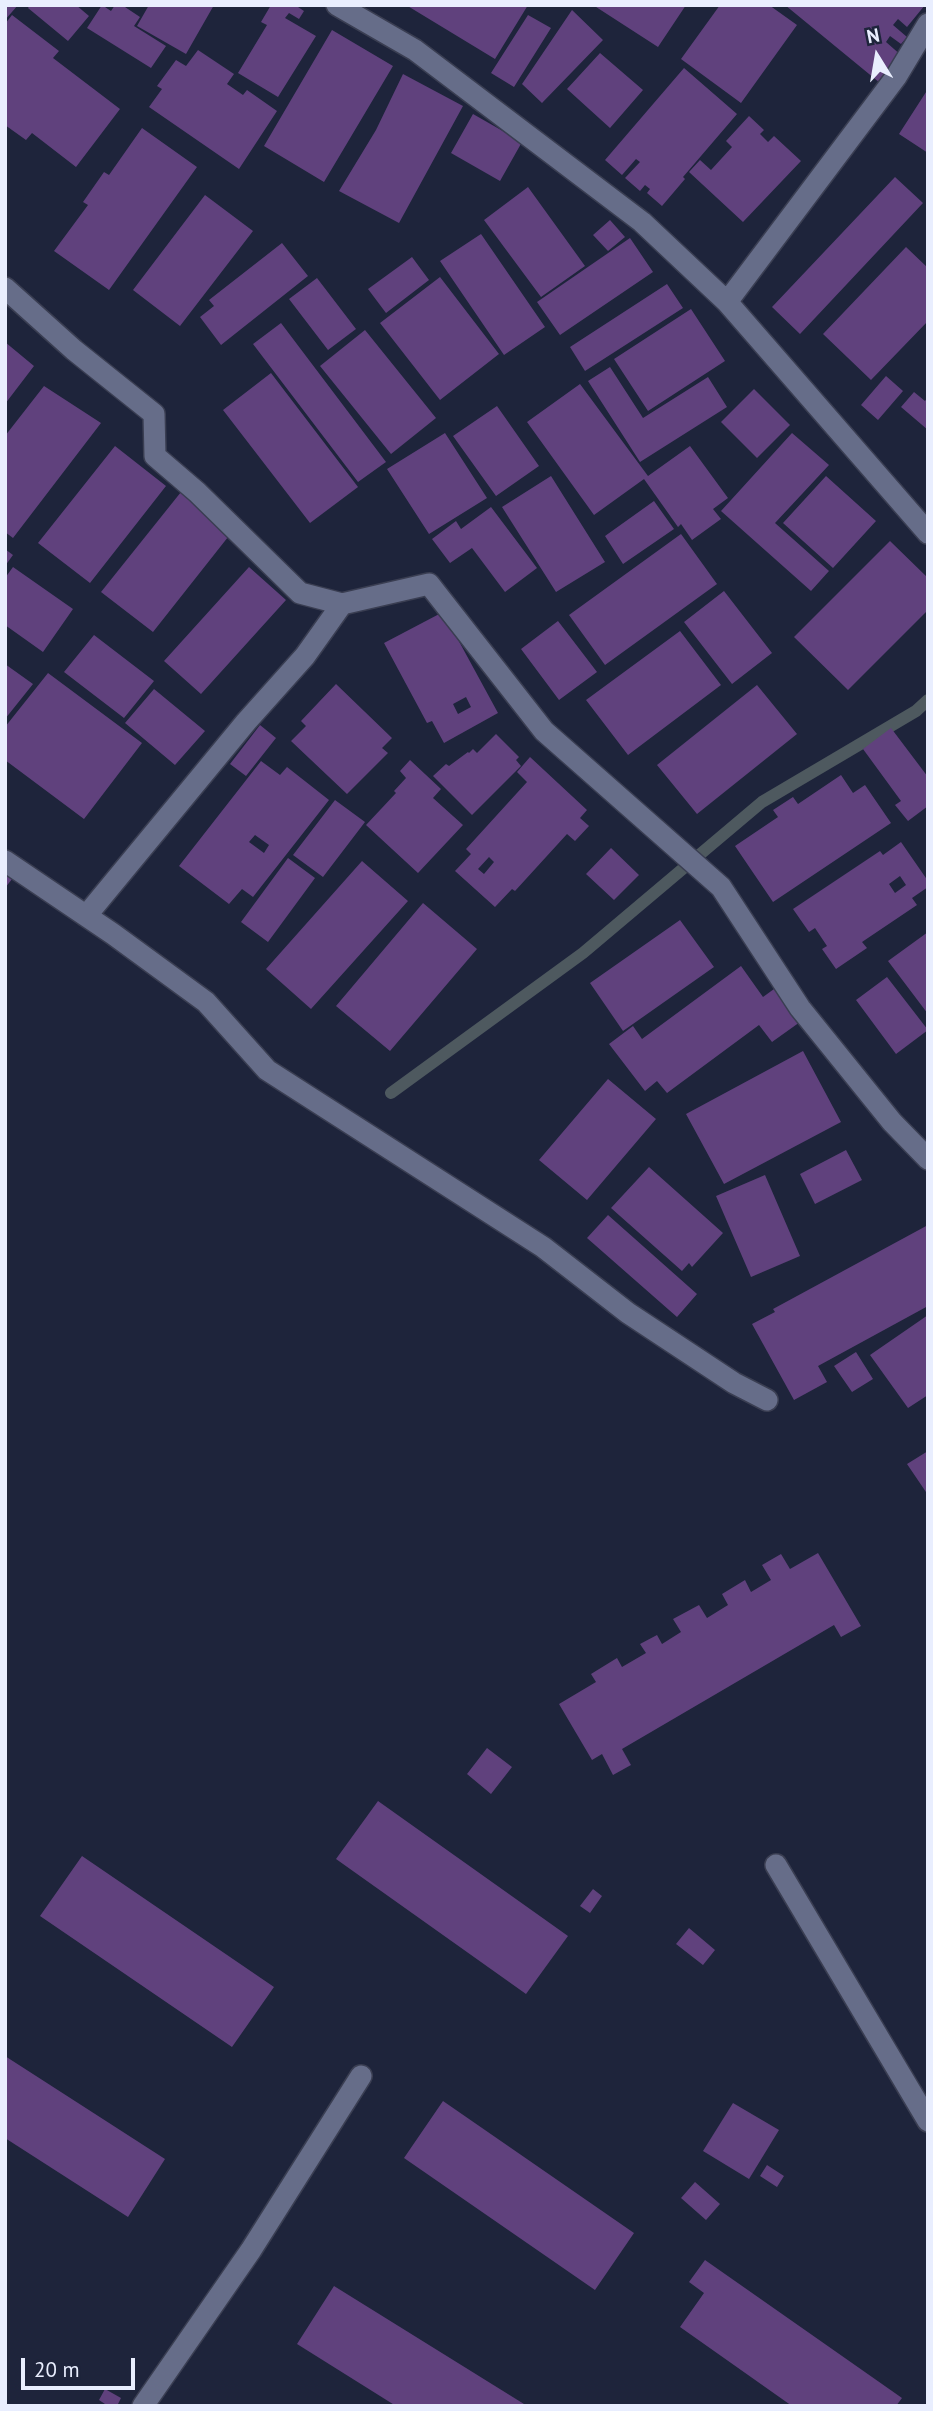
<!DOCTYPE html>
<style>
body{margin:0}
#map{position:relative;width:933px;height:2411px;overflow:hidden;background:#1e243b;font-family:"PT Sans",sans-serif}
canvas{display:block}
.frame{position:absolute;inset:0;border:7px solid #e9eefe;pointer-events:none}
.north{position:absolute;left:842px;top:21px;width:70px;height:70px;-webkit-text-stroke:5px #1e243b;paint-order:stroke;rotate:349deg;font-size:19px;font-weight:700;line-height:28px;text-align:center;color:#e9eefe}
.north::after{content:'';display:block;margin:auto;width:24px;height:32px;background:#e9eefe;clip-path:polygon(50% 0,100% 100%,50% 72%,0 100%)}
.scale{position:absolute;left:21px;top:2358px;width:114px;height:32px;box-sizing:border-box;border:4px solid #e9eefe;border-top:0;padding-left:9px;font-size:21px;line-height:24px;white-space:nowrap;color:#e9eefe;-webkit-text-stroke:5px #1e243b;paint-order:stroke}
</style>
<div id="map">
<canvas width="933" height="2411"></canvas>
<div class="frame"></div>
<div class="north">N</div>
<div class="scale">20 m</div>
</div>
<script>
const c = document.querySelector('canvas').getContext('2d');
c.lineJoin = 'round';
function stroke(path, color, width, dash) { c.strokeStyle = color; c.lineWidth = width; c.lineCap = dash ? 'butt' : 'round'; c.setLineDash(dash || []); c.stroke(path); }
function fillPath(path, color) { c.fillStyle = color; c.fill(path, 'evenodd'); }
stroke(new Path2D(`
 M391 1093 583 953 762 802 916 711 928 700`), '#4e595f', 12);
fillPath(new Path2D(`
 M5 5H18L5 20Z
 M30 5H76L89 16 68 41 28 8Z
 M102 5 111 11 115 5H122L140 17 134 26 166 46 151 68 87 28Z
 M149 5H214L186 54 137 26Z
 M271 5H295L304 11 299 19 289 13 285 18 316 36 278 97 238 73 267 25 261 22Z
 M406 5H528L495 59Z
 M593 5H686L658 47Z
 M720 5H769L797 25 741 103 681 59Z
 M785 5H925L907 27 898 19 893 25 907 37 901 44 890 36 886 42 902 56 880 83Z
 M572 10 603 40 542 103 522 84Z
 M12 15 59 51 53 58 120 109 76 167 32 133 26 140 5 125V24Z
 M528 15 551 28 514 87 491 73Z
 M332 30 393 66 324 182 264 146Z
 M198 50 234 74 227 84 243 95 247 90 277 111 239 169 149 107 162 89 157 86 176 60 186 66Z
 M600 53 643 90 610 128 567 89Z
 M684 68 737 114 683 177 685 179 662 206 647 193 650 189 645 185 640 191 625 178 640 162 636 159 622 175 605 160Z
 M403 74 463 106 399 223 339 191 376 130Z
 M928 89V153L899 134Z
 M473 114 522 142 500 181 451 153Z
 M749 116 764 130 760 134 768 142 774 136 801 161 743 222 689 172 700 160 711 170 732 147 726 141Z
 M142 128 197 167 109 290 54 251 88 205 83 202 104 172 109 175Z
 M895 177 923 203 800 334 772 307Z
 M528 187 585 266 541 297 484 220Z
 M205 195 253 231 180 326 133 290Z
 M610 220 625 237 608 251 593 235Z
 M481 234 545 327 504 355 440 261Z
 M630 238 653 272 560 335 537 302Z
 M282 243 308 276 221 345 200 317 214 306 209 300Z
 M906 247 928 268V321L871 380 823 334Z
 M412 257 429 280 386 313 368 289Z
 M440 277 499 354 440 400 380 323Z
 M317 278 356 329 328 350 289 299Z
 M667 284 683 308 585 371 570 347Z
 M691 309 725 361 648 411 614 359Z
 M281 323 386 462 358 482 253 344Z
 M365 330 436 418 391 454 320 366Z
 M5 342 34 366 5 404Z
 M610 367 643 418 708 377 727 407 640 462 588 381Z
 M271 373 358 487 310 523 223 410Z
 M886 376 903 391 878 420 861 405Z
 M580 384 648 476 690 446 728 498 713 509 721 519 692 540 681 524 678 527 644 479 594 515 527 422Z
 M44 386 101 423 13 538 5 532V436Z
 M754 389 790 425 757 458 721 422Z
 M914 392 925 401 928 397V430L901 407Z
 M497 406 539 466 496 496 453 436Z
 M445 433 487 498 429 534 387 469Z
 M792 433 829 465 775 523 829 571 811 591 721 511Z
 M115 446 166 486 90 583 38 543Z
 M551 476 605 562 556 592 502 507Z
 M826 476 876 521 833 568 783 523Z
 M181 492 232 532 153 632 101 592Z
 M654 501 674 529 623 564 605 536Z
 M491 507 537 568 505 592 472 548 450 563 432 539 456 521 461 529Z
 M681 534 717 584 605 665 569 615Z
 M890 541 928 578V610L848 690 794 637Z
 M5 549 13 555 5 566Z
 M13 567 73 609 43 652 5 625V578Z
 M249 567 286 600 201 694 164 661Z
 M724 591 772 653 732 684 684 622Z
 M443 612 498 713 444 743 432 721 427 723 384 643ZM466 697 471 707 458 714 453 704Z
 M558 621 597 672 559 700 521 649Z
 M680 631 721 685 628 755 586 700Z
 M94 635 154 681 124 718 64 672Z
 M5 664 33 684 5 719Z
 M48 673 142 743 84 819 5 760V727Z
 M336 684 392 738 382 748 388 753 347 794 291 741 306 726 301 721Z
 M757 685 797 734 697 814 657 765Z
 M154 689 205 731 175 765 125 723Z
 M260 725 276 738 246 776 230 764Z
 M891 728 928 777V806L908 821 895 805 901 801 863 749Z
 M496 734 519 757 516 760 521 766 472 815 433 776 446 764 449 766 468 752 469 753 473 749 477 753Z
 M530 757 587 810 580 818 589 826 575 841 567 834 515 891 512 889 495 907 455 871 471 854 466 849 527 782 517 772ZM489 857 494 862 484 874 478 869Z
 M410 760 441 789 433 798 463 825 418 873 366 825 396 793 394 791 406 778 400 771Z
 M261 761 280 775 287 767 329 800 253 897 242 889 229 904 179 866ZM255 835 269 845 264 853 249 842Z
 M841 775 853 793 865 785 891 823 773 902 735 846 778 817 773 810 793 797 798 804Z
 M335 800 365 822 323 877 293 855Z
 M901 842 928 881V887L912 898 917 905 862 942 867 948 836 969 822 949 827 946 815 928 809 932 793 909 880 851 883 855ZM900 876 906 885 895 893 889 884Z
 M611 848 639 875 614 900 586 874Z
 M288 858 315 878 268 942 241 922Z
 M362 861 408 901 311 1009 266 969Z
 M5 866 16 874 5 888Z
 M423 903 477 949 390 1051 336 1006Z
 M680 920 714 967 623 1031 590 983Z
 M928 932V1014L888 961Z
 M741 966 763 997 774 989 800 1022 772 1042 759 1025 667 1093 657 1081 645 1091 609 1044 633 1026 642 1039Z
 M887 977 928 1030 896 1054 856 1000Z
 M803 1051 841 1122 724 1184 686 1114Z
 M608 1079 656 1119 587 1200 539 1160Z
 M846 1150 862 1180 815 1204 800 1174Z
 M649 1167 723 1233 692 1267 689 1263 682 1271 611 1208Z
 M765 1175 800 1256 751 1277 716 1196Z
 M608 1215 697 1294 677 1317 587 1238Z
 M928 1225V1306L818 1366 827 1382 794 1400 752 1324 775 1312 773 1309Z
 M928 1315V1395L908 1408 870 1355Z
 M856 1352 873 1379 852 1392 834 1366Z
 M928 1451V1495L907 1464Z
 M818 1553 861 1626 841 1637 834 1625 622 1749 631 1765 613 1775 602 1754 592 1760 559 1704 596 1682 591 1674 617 1658 622 1667 646 1653 640 1644 657 1635 662 1644 681 1632 673 1619 699 1605 707 1618 728 1605 722 1594 745 1580 751 1592 771 1580 762 1565 781 1554 790 1569Z
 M487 1748 512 1767 491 1794 467 1774Z
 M378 1801 568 1936 526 1994 336 1859Z
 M82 1856 274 1987 232 2047 40 1916Z
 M593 1889 602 1896 590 1913 580 1906Z
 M689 1928 715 1950 703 1965 676 1944Z
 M5 2056 165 2159 128 2217 5 2138Z
 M443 2101 634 2233 595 2290 404 2158Z
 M733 2103 779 2130 749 2179 703 2151Z
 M767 2165 784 2176 777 2187 760 2176Z
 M695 2182 720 2204 706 2220 681 2198Z
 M705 2260 902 2398 896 2406H792L680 2327 704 2293 689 2282Z
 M334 2286 524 2404 523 2406H396L297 2344Z
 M105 2389 121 2398 117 2406H108L99 2400Z`), '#60417d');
const minor = new Path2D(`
 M337 5 415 50 642 222 727 302 928 533
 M5 288 74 350 154 414 155 456 197 492 300 593 342 604 429 584 544 731 721 887 800 1008 892 1122 928 1159
 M727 302 896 77 928 24
 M5 861 113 934 206 1002 267 1070 543 1247 628 1313 734 1383 767 1400
 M86 916 246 722 305 656 342 604
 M776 1865 928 2121
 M143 2406 251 2250 361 2076`);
stroke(minor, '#3a3e52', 24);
stroke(minor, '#666d89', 21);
</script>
